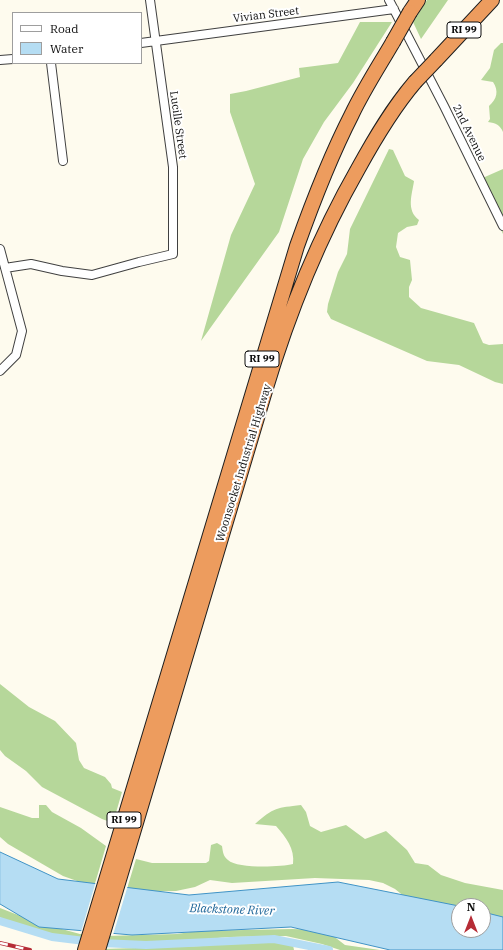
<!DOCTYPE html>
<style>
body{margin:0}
#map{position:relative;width:503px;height:950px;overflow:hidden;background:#fefbee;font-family:"IBM Plex Serif",serif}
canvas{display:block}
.legend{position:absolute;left:12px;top:12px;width:130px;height:52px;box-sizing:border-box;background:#fff;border:1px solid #9e9e9e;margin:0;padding:5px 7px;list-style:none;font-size:12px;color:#0d0d0d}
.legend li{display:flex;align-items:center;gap:8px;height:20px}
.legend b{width:20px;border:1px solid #9e9e9e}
.north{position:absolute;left:451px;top:898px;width:40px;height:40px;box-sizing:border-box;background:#fff;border:1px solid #9e9e9e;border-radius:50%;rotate:0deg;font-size:11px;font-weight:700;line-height:16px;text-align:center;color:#0d0d0d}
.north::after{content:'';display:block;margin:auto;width:14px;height:18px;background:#b62c36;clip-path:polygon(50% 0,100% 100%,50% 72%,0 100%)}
</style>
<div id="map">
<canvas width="503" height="950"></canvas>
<ul class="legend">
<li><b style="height:5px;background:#fff"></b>Road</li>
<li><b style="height:11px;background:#b5ddf3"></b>Water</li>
</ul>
<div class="north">N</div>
</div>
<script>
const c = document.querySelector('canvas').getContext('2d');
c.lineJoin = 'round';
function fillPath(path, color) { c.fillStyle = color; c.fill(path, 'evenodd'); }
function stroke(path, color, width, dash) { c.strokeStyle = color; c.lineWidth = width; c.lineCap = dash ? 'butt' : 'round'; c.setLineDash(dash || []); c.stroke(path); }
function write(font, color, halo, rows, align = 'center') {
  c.font = font + ' "IBM Plex Serif",serif'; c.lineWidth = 4; c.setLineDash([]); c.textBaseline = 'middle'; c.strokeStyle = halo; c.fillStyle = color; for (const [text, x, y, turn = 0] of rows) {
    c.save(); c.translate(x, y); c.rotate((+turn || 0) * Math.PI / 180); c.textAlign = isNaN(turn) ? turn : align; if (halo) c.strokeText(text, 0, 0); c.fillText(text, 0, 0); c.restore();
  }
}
fillPath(new Path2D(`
 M427 0H448L421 39 413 22Z
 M360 22H392L353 83 324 122 303 159 279 232 201 341 231 235 255 184 230 112V94L246 91 300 77 299 68 338 63Z
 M501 43H503V132C500 125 496 123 488 122L490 119 489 106C497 99 499 91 493 82L481 80 490 68 494 50Z
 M389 149 393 150 405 176 414 181C412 195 406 210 419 220L417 225 407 227 398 233 396 247 400 257 410 260 412 280 409 287V297L421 308 474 323 483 343 489 345 503 344V384L495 382 459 365 427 361 331 319 327 312 328 304 338 272 347 254 350 229Z
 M503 169V234L478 180Z
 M0 684 29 707 55 721 76 743 79 760 84 768 105 777 111 784 112 788 122 792 113 823 102 819 42 787 26 771 5 756 0 750Z
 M39 805H46L52 812 81 828 106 846 94 887 63 876 8 844 0 837V807L32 818H39Z
 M301 805 306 812 310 826 321 832 346 825 365 839 386 831 407 850 415 863 428 865 441 875 465 883 503 890V917L483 915V906H459V912L410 901 395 889 383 883 369 880 315 878 232 883 210 880 195 887 176 891 126 892 136 859 152 863H206L209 861 211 845 217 843 222 846C223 852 223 856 228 860 237 869 281 867 293 864 295 849 286 837 276 826L255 824C274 807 277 808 301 805Z
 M0 908 36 922 80 934H88L87 939 53 936 4 920 0 917Z
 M292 929 318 930 332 935 345 945 380 950H340L322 944 286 936 229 937 185 941 103 942 106 936 177 934 197 931Z
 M281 941 293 945 294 950H105L103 949 202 946 229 942Z`), '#b6d79a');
const water = new Path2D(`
 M0 852 58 879 189 895 338 882 459 906V930H483V912L503 917V950H390L291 927 132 935 39 927 0 904Z`);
fillPath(water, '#b5ddf3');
stroke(water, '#4093c6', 1);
fillPath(new Path2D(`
 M96 881 128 885 113 935 81 932Z`), '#fefbee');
stroke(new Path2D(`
 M0 921 52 937 101 943 146 945 274 939 329 950`), '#b5ddf3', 8);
const street = new Path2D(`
 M389 0 444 106 503 226
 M141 43 394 9
 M0 60 13 59
 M51 63 63 161
 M0 249 22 331 16 355 0 371
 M5 268 31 264 62 271 92 275 139 262 173 254V167L150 0`);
const highway = new Path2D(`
 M410 12 418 0
 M436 60 492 0
 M85 950 297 246C313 201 330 157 352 114 364 89 379 66 393 42
 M98 950 265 391C288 314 318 239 358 169 375 138 392 109 415 82`);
stroke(street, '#404040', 10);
stroke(highway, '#1e1e1e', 16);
stroke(street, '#fff', 8);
stroke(highway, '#ed9c5e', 14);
const rail = new Path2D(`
 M0 943 30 950`);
stroke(rail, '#b62c36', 4);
stroke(rail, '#fff', 2.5, [8]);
const highwayBridge = new Path2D(`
 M393 42 410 12
 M415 82 436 60`);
stroke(highwayBridge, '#1e1e1e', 16, []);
stroke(highwayBridge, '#ed9c5e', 14);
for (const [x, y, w] of [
 [464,30,34],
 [262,359,34],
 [124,820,34]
]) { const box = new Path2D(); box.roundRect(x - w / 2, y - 8, w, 16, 3); c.fillStyle = '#fff'; c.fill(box); stroke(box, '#0d0d0d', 1); }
write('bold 10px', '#0d0d0d', null, [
 ["RI 99",464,30],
 ["RI 99",262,359],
 ["RI 99",124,820]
]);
write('11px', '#0d0d0d', '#fff', [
 ["Vivian Street",266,15,-7],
 ["Lucille Street",178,125,82],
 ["2nd Avenue",469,133,64],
 ["Woonsocket Industrial Highway",244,463,-73]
]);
write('italic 12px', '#1d6598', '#fff', [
 ["Blackstone River",232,910,2]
]);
</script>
